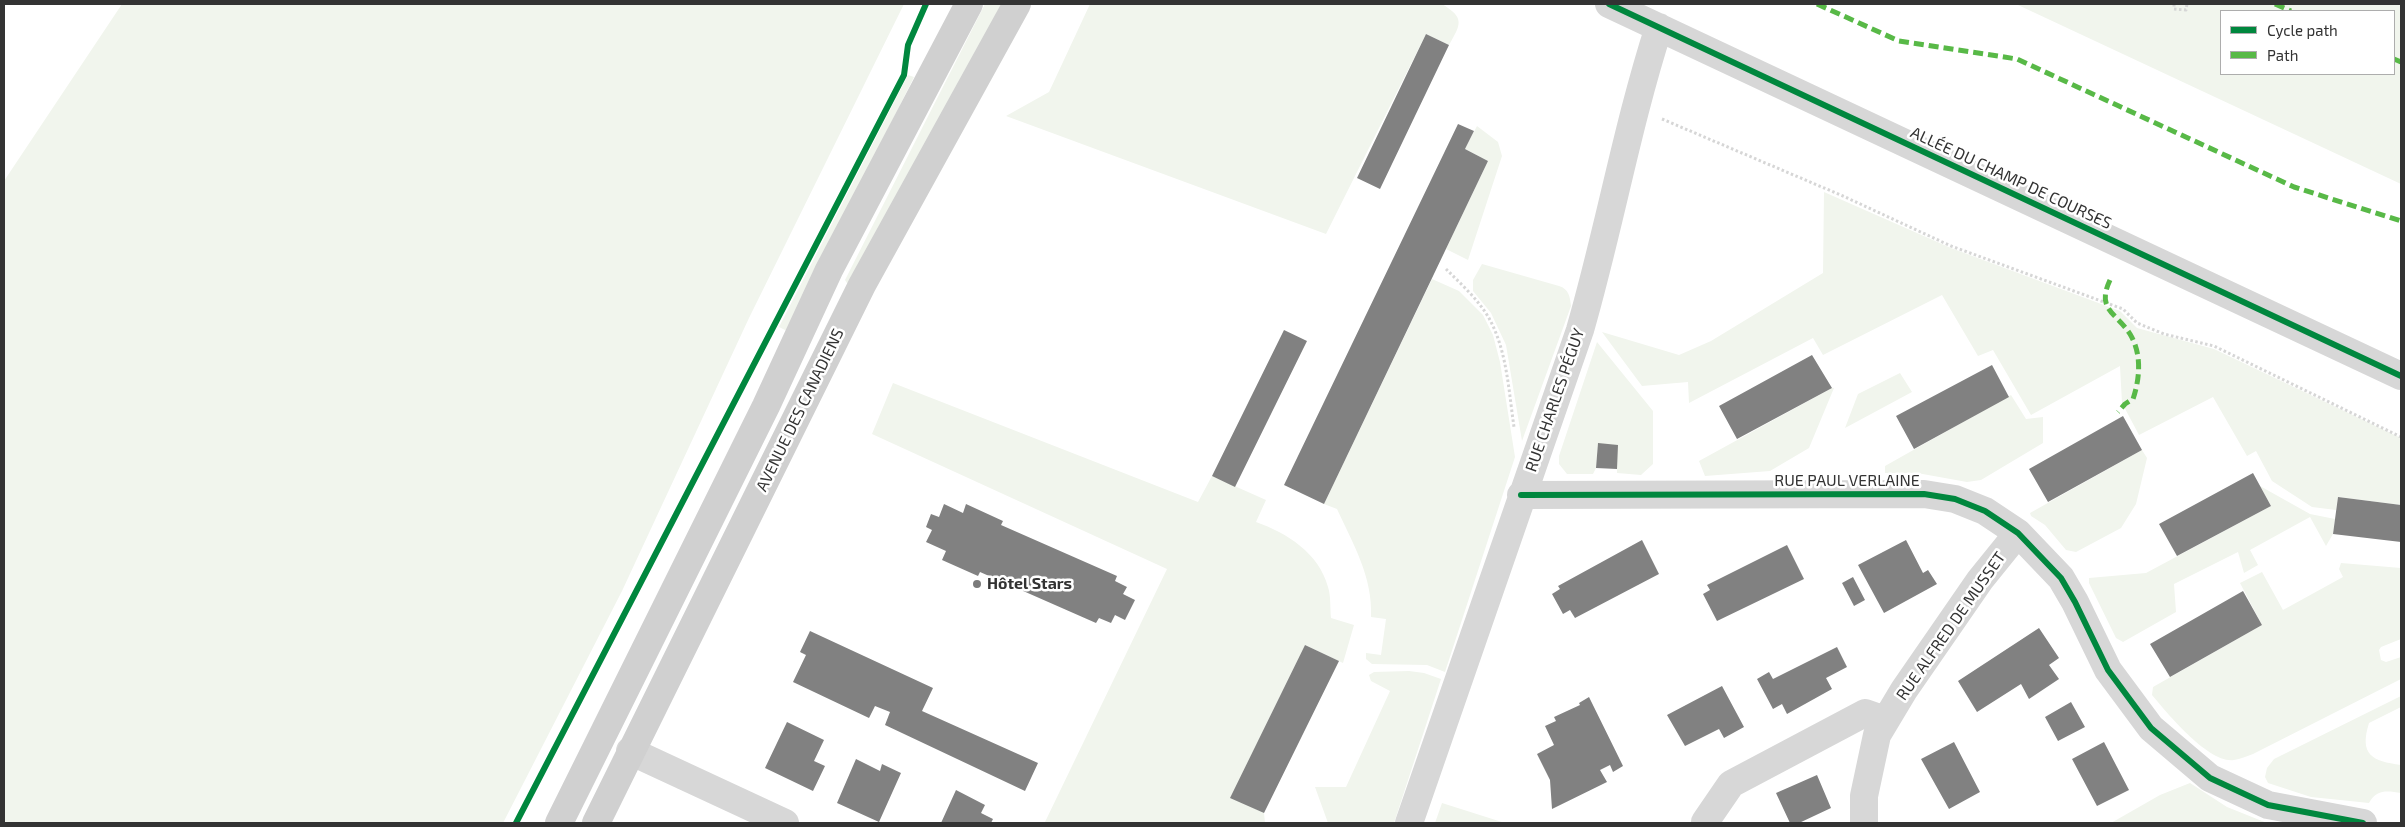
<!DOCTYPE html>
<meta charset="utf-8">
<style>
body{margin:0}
#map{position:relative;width:2405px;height:827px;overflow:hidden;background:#fff;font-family:"Exo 2",sans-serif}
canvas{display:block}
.frame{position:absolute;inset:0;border:5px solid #333;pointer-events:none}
.legend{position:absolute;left:2220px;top:10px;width:175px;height:65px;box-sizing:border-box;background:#fff;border:1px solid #adadad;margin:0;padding:6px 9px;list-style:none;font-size:15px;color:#333}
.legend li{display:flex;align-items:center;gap:10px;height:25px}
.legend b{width:25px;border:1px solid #adadad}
</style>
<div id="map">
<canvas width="2405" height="827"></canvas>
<div class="frame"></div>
<ul class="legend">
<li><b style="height:6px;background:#00873e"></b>Cycle path</li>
<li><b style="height:6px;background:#58b947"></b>Path</li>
</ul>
</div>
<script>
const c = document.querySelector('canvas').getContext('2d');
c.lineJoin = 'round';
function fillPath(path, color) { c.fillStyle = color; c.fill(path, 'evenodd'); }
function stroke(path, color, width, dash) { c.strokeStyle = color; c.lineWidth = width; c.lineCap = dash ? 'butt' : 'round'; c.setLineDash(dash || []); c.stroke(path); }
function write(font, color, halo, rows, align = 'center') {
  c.font = font + ' "Exo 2",sans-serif'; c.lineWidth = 5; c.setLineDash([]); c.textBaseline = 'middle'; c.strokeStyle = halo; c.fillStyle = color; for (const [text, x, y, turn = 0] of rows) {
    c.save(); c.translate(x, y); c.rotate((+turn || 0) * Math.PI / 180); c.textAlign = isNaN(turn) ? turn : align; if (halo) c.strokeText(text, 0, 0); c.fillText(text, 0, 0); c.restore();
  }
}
fillPath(new Path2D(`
 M122 4H904L749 318 622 591 503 823H4V181Z
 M985 4H1002L852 283H847L845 280Z
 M1090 4H1442C1465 18 1461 24 1449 45L1426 34 1326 234 1006 116 1049 92Z
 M1980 4H2401V184L2018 5ZM2394 11V74H2221V11Z
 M908 75 914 77 787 331 779 327Z
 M1477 126 1498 142 1502 156 1468 260 1446 249 1488 161 1465 149Z
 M1824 192 1951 248 2120 311 2137 328 2214 349 2401 438V505L2338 497 2336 510 2312 507 2272 481 2256 451 2247 456 2213 397 2139 435 2122 403 2120 366 2031 415 1993 350 1978 356 1942 295 1823 355 1813 338 1689 403 1688 382 1642 386 1602 332 1679 355 1711 341 1823 273Z
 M1482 264 1559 286C1569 289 1570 297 1571 306L1522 441 1506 345 1491 313 1473 291V280Z
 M1432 279 1459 291 1483 315 1493 335 1500 362 1515 457 1445 672 1427 665 1372 664 1366 659V653L1381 655 1386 619 1371 617C1373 577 1353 544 1337 509L1324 504Z
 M1597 342 1653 411V464L1641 475 1617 473V469L1598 443 1596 468 1593 474H1567L1559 464V456Z
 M1900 373 1912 392 1845 428 1858 394Z
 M893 383 1198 502 1212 476 1266 500 1256 522C1287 533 1319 553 1328 587 1331 596 1330 608 1331 618L1354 625 1343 663 1305 645 1231 797 1264 813 1265 823 1045 822 1167 569 872 434Z
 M1832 388H1834L1809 448 1770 471 1705 476 1699 461Z
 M2011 395 2026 419 2043 417V443L1981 480 1967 482 1917 473H1885V466Z
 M2142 450 2147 458 2136 504 2121 528 2076 552 2066 550 2045 525 2031 516 2030 513Z
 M2260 486 2310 514 2335 519 2333 534 2326 546 2310 517 2250 550 2258 565 2244 573 2238 552 2174 584 2176 612 2123 642 2116 638 2089 583V578L2146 573 2271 506Z
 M2341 563 2401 568V639L2381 647 2379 650 2381 660 2386 662 2401 657V679L2253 754C2247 756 2240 759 2234 760 2209 764 2167 713 2152 695L2153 687 2262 625 2240 583 2262 572 2283 610 2343 577 2339 569Z
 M1409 671 1424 673 1441 679 1394 823H1328L1315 787H1346L1390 691 1371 681 1369 675 1374 672Z
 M2401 696V707L2369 723C2359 755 2372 761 2401 765V793C2387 791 2377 789 2369 803L2311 797 2268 783 2265 777 2267 768 2274 759Z
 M2190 783 2227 807 2267 823H2111L2160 795Z
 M1442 803 1505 823H1435Z`), '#f1f5ed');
fillPath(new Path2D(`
 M1426 34 1449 45 1380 189 1357 178Z
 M1458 124 1474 131 1465 149 1488 161 1324 504 1284 485Z
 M1284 330 1307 341 1235 487 1212 476Z
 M1812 355 1832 388 1737 439 1719 406Z
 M1992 365 2009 397 1914 449 1896 416Z
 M2123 416 2142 450 2048 502 2029 469Z
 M1598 443 1618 445 1617 469 1596 468Z
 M2253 473 2271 506 2177 556 2159 524Z
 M2338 497 2401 505V542L2333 534Z
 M944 504 963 513 966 504 1003 521 1001 525 1117 576 1115 581 1127 587 1123 594 1135 600 1125 620 1115 615 1111 623 1099 618 1096 623 980 572 978 576 942 560 946 551 926 542 932 530 926 527 931 514 939 517Z
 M1642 540 1659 574 1575 618 1570 610 1563 614 1552 594 1560 589 1558 586Z
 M1906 540 1923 573 1928 570 1937 584 1884 613 1858 565Z
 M1787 545 1804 579 1717 621 1703 594 1710 590 1707 585Z
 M1853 577 1865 600 1854 606 1842 583Z
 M2243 591 2262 625 2170 677 2150 644Z
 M2039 628 2059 658 2049 665 2059 679 2029 699 2021 684 1977 712 1958 681Z
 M810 631 933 688 922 711 1038 763 1025 791 885 725 890 712 875 706 869 718 793 682 806 655 800 652Z
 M1305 645 1339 661 1264 813 1230 798Z
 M1837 647 1847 667 1826 678 1832 689 1787 714 1782 704 1773 709 1757 679 1769 672 1773 679Z
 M1722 686 1744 727 1724 738 1719 729 1685 746 1667 715Z
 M1589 697 1623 766 1613 772 1610 765 1600 770 1607 782 1552 809 1550 780 1537 754 1554 745 1545 726 1556 721 1554 717 1580 705 1579 703Z
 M2071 702 2085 727 2058 741 2045 717Z
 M787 722 824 740 814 761 825 766 813 791 765 768Z
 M1954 742 1980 792 1949 809 1921 759Z
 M2104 742 2129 790 2097 806 2072 759Z
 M856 759 880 771 882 764 901 773 879 822 837 803Z
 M1817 775 1831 808 1799 823H1790L1776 793Z
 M956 790 985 805 981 813 993 819 991 823H941Z`), '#818181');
stroke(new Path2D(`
 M2174 4V9L2186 10 2187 4
 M1662 119 1843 196 1951 246 2123 309 2137 323 2164 334 2214 346 2401 437
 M1446 269C1462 285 1481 302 1491 322 1507 353 1509 393 1514 427`), '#d6d6d6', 3, [2.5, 2.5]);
stroke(new Path2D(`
 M1609 4 2401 376
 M1521 495 1924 494 1955 499 1985 511 2018 533 2061 578 2075 602 2108 670 2151 728 2210 778 2268 805 2363 823
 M630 751 785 823
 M1705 822 1731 784 1865 713 1885 720
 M1409 823 1580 330C1609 230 1627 126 1659 27
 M1864 823V796L1877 735 1904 690 1980 580 2018 533`), '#d7d7d7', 28);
stroke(new Path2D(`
 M559 823 766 406 829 270 969 4
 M596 823 862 285 1017 4`), '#d0d0d0', 28);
stroke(new Path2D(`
 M1817 4 1899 41 2017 59 2294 187 2401 221
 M2275 4 2291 11
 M2394 59 2401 62
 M2110 280C2096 310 2116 312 2130 334 2142 354 2140 378 2133 399L2125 404 2118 412`), '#58b947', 5, [10, 5]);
stroke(new Path2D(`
 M1609 4 2401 376
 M1521 495 1924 494 1955 499 1985 511 2018 533 2061 578 2075 602 2108 670 2151 728 2210 778 2268 805 2363 823
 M516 823 904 75 908 45 926 4`), '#00873e', 6);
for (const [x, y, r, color] of [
 [977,584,5,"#7a7a7a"]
]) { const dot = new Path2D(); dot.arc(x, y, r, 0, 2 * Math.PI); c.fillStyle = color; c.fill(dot); stroke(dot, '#fff', 2); }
write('16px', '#333', '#fff', [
 ["ALLÉE DU CHAMP DE COURSES",2011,178,25],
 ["RUE CHARLES PÉGUY",1555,400,-71],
 ["AVENUE DES CANADIENS",800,410,-64],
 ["RUE PAUL VERLAINE",1847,481],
 ["RUE ALFRED DE MUSSET",1951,626,-55]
]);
write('bold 16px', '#333', '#fff', [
 ["Hôtel Stars",987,584]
], 'left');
</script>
